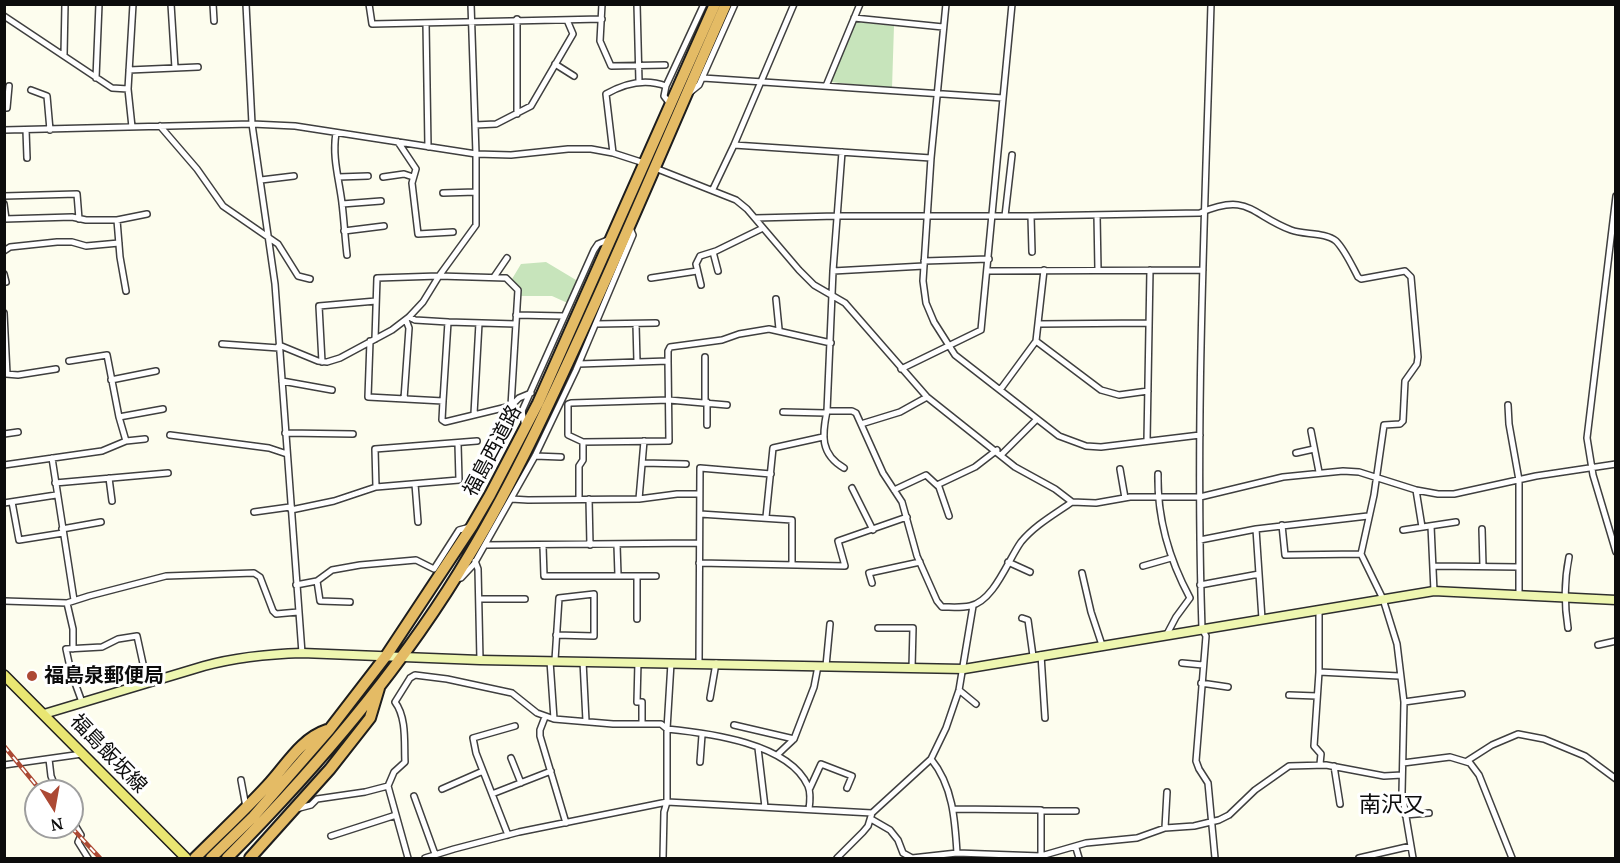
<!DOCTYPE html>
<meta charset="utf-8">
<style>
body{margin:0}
#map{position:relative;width:1620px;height:863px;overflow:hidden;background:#fdfdee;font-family:"PT Serif",serif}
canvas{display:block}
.frame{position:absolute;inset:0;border:6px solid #0c0c0c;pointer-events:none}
.north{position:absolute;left:24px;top:779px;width:60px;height:60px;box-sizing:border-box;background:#fff;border:2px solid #9e9e9e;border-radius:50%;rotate:169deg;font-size:16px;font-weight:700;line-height:24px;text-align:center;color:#0c0c0c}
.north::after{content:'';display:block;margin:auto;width:21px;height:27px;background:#ac4934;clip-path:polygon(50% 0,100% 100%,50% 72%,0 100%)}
</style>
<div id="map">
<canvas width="1620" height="863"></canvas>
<div class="frame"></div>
<div class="north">N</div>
</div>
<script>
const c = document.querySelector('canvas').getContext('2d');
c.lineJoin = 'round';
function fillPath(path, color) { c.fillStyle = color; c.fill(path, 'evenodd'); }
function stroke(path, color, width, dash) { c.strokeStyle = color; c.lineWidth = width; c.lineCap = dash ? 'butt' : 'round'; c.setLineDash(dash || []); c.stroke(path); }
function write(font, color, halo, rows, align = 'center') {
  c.font = font + ' "PT Serif","Noto Sans JP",serif'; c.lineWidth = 6; c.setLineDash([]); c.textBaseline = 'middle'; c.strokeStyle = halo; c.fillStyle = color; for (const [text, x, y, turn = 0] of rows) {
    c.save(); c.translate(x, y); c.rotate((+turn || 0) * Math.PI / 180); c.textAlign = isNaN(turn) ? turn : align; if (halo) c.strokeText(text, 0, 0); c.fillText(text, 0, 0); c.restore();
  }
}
fillPath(new Path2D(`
 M856 22 894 26 892 88 830 82Z
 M546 262 581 283 572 305 552 296H520L522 289 512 279 521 264Z`), '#c7e4bb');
const street = new Path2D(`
 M171 4 175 68
 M213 4 214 21
 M246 4 252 124 275 284 302 653
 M369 4 372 24 602 19
 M602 4 600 41 611 66 665 65
 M637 4 639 82
 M946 4 931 158 923 281 926 303 934 322 955 355 1059 436 1086 446 1101 447 1200 435
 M1211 4C1205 213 1195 421 1202 629L1206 636 1196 761 1199 769 1208 783 1215 858
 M4 16 112 88 128 89
 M854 18 943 27
 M517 19V114
 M426 23 428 147
 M64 55 65 4
 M555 64 574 76
 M129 70 198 67
 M96 78 99 4
 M703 78 1003 98
 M826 86 860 4
 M31 90 47 96 50 130
 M688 94 699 85 735 4
 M670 104 664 96 666 86 704 4
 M4 108H7L9 86
 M475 125 496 124 531 106 573 34 567 20
 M160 126 197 169 223 206 278 244 298 276 310 279
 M132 127 128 89 133 4
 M4 130 252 124 295 126 476 154 511 155 568 149H591L613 153 644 163
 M26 130 27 158
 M336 133C332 157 339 179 342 203 344 220 345 238 347 255
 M398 142 416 169 412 183 418 234 453 232
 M734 145 931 158
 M842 152 833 271 827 411H852L856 413 883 473 902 502 917 556 937 601 942 607C951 607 961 608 970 606 994 601 1008 560 1021 542 1035 525 1055 514 1072 502
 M613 153 606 94C625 83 645 78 666 86
 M655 168 736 200 747 209 799 270 814 285 845 303 927 397 1015 467 1055 489 1072 502 1096 503 1130 497H1200L1283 477 1343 471 1359 472 1416 490 1438 494H1454L1536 476 1616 464
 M338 177 368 176
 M383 177 404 174 413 177
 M261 180 294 176
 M713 189 734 145 794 4
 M443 193 476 192
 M4 196 77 194 79 219
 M1616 196 1587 438 1593 475 1616 552
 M4 204 6 219
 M342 204 381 201
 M1097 215 1098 270
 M1005 216 1012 155
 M1031 216 1032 252
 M755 218 837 216H1031L1200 213C1249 192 1251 215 1291 230 1304 235 1325 232 1336 241 1345 250 1352 266 1358 277L1361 279 1405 271 1411 277 1418 357 1417 364 1405 381 1403 421 1400 424 1384 425 1374 495 1361 554 1383 599 1397 644 1404 702 1402 793 1413 858
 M4 219 72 217 86 220H117L120 257 126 291
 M117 220 147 214
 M344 231 384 226
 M4 251 10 247 57 242H72L86 246 119 243
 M713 252 718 271
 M924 261 989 259
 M833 271 924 266
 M987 271 1203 270
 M4 274 6 282
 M494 277 507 258
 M651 278 697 271
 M701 285 696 264 700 256 716 251 763 228
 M776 299 779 329
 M4 313 7 374
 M516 315 564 316
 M409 317 415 320 448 322 516 324
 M596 324 656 323
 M636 324 637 362
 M1039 324 1149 323
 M375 339 377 278 439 276 506 278 518 290 511 406
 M370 341 368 397 443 401 448 322
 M1036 341 1101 390 1119 395 1148 391
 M222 344 279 348
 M279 345 318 361 327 362 340 358 392 330 409 317 423 302 439 276 476 225V154L471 4
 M69 361 107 355 119 417 126 441
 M668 361V351L670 347 722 340 739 334 769 329 831 343
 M322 362 319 306 376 301
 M579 364 668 361 669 441 583 442 568 435V404L571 403 669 400 727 405
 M901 369 981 330 1012 4
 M6 374 18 375 56 369
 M111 380 156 371
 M282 381 332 390
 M1000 390 1036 341 1044 270
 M404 399 409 328 406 320
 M443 401 442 420 445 422 511 406 519 398 531 393
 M705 402V357
 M1508 405 1509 424 1519 480V595
 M827 411C822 435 820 454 844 468
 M783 412 826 413
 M474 414 479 323
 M119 417 163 409
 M861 424 900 412 927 397
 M707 425V402
 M525 427 522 411 594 250 598 244 610 239
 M1311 431 1319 472
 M285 433 353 434
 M4 434 18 432
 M170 435 269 448 287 454
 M1147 441 1150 270
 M1296 453 1314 449
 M1002 454 1037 419
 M535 456 561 457
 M52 458 74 600
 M643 463 686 464
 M4 465 102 451 126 441 145 439
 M1120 469 1125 498
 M1158 474C1157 518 1169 559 1190 598L1176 617 1167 634
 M109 478 112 501
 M55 483 168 473
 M415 484 418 522
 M937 485 975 467 997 450
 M376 487 375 449 477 441
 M852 488 873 530
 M894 490 926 475 939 487 949 516
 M1416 490 1422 527
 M511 499 528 500 639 499 677 494H699
 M579 499V466L583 460V442
 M589 499 590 545
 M639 499 644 441
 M12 502 19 540 63 533
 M4 503 56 495
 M291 510 334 501 376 487 459 480 458 444
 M254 512 290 507
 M700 514 792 520V565
 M766 517 773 448 823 437
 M1282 525 1285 555 1361 554
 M1431 526 1434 591
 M62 529 101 522
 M1256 529 1262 619
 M1482 529 1483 566
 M1403 530 1456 522
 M1200 540 1256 529 1368 516
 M485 545 699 543
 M617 545 618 575
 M543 546 544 576H656
 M475 561 478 569 480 660
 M1008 562 1030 572
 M699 563 845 566 838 541 907 517
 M1143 566 1171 558
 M1434 566 1519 567
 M1082 573 1091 612 1102 645
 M455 579 461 578 474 564 535 456 576 370 633 235 630 228
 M317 581 320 601 350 602
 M872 583 869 573 920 562
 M296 585 317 581 332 570 360 565 416 560 434 569 459 530 470 527
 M1200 585 1259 574
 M479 599H525
 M4 601 67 603 89 596 166 576 254 573 260 577 273 611 276 614 298 612
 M67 603 73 629V649
 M1319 610V672L1314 746 1321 754 1320 764
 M1022 618 1028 620 1033 656
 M637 619V576
 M878 628H913L912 668
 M1568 628C1564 603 1564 582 1569 557
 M1598 645 1616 641
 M1041 655 1045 718
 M555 660 559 598 594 594V636L556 635
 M550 661 554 719
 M583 661 586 721
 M638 662 637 702H642V723
 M699 663 700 468 771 474
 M1182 663 1203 665
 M826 666 830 624
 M1319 672 1399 676
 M1201 683 1228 687
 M959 690 976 704
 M1289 695 1317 696
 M710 698 716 663
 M82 702 71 672 66 649 102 647 118 639 137 636 147 682
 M1404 702 1462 694
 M545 717 540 730V736L566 823
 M734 725 794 739 814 687 818 666
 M758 748 765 807
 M777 755 794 739
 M511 758 521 783
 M49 759 51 776 57 791
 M931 759C953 786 955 820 957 853
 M1467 761 1492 745 1518 734 1544 739 1585 756 1616 779
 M700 762 702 735
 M1403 763 1450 757 1470 763 1479 775 1512 858
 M4 765 82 754
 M1334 766 1340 804
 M241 780 246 807
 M810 788 821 764 852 776 847 788
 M442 789 483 771
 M492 794 551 771
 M414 796 435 854
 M296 809 311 805 317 799 365 792 388 786
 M954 809 1041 810V858
 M1041 811H1076
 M1405 815 1429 813
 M871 819 890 830 898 840 903 853 912 858 957 853 1041 856 1086 843 1137 838 1165 828 1194 826 1219 820 1229 815 1255 790 1289 766 1326 765 1384 776 1402 775
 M72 820 81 835 78 842 88 858
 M1165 828 1167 792
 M508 835 476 753 473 738 515 726
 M331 836 396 815
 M1076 848 1079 858
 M408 858 388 786 394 772 405 762C404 744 407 718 395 702L410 678 415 675 447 679 512 693 537 713 554 719 613 724H661L667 729C708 733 789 743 808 786 811 793 810 802 809 809
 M425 858 454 849 519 832 667 802 872 813
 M663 858 664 812 667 802V729L671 663
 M837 858 863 832 868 826 872 813 931 759 946 728 959 690 973 606
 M1359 858 1411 846`);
const secondary = new Path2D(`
 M44 714 204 666C237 657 268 654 302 653L480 660 964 669 1434 591 1616 600`);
const primary = new Path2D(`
 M4 675 186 858`);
const highway = new Path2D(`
 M195 858C219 834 244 811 267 786 286 766 300 739 327 730
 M211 858 253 817 329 730 386 656 472 526 490 495 538 403 715 4
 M227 858C318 766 404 666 470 554 515 479 551 400 587 321 635 216 679 110 726 4
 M250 858 330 769 370 718 379 688`);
stroke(street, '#3f3f3f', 8);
stroke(secondary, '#2e2e2e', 11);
stroke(primary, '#1d1d1d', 12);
stroke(highway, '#1d1d1d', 14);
stroke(street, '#fff', 5);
stroke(secondary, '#eef6b0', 8);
stroke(primary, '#e9e672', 9);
stroke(highway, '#e4bb65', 10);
const rail = new Path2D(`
 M4 746 41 791
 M71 827 100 858`);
stroke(rail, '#ac4934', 4.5);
stroke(rail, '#fff', 2, [7]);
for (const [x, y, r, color] of [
 [32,676,6,"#ac4934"]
]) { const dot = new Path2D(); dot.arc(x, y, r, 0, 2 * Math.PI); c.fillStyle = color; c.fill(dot); stroke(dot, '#fff', 2); }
write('20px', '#0c0c0c', '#fff', [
 ["福島西道路",493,451,-62],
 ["福島飯坂線",108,754,46]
]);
write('bold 20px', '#0c0c0c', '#fff', [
 ["福島泉郵便局",44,676]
], 'left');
write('22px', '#0c0c0c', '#fff', [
 ["南沢又",1392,806]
]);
</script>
